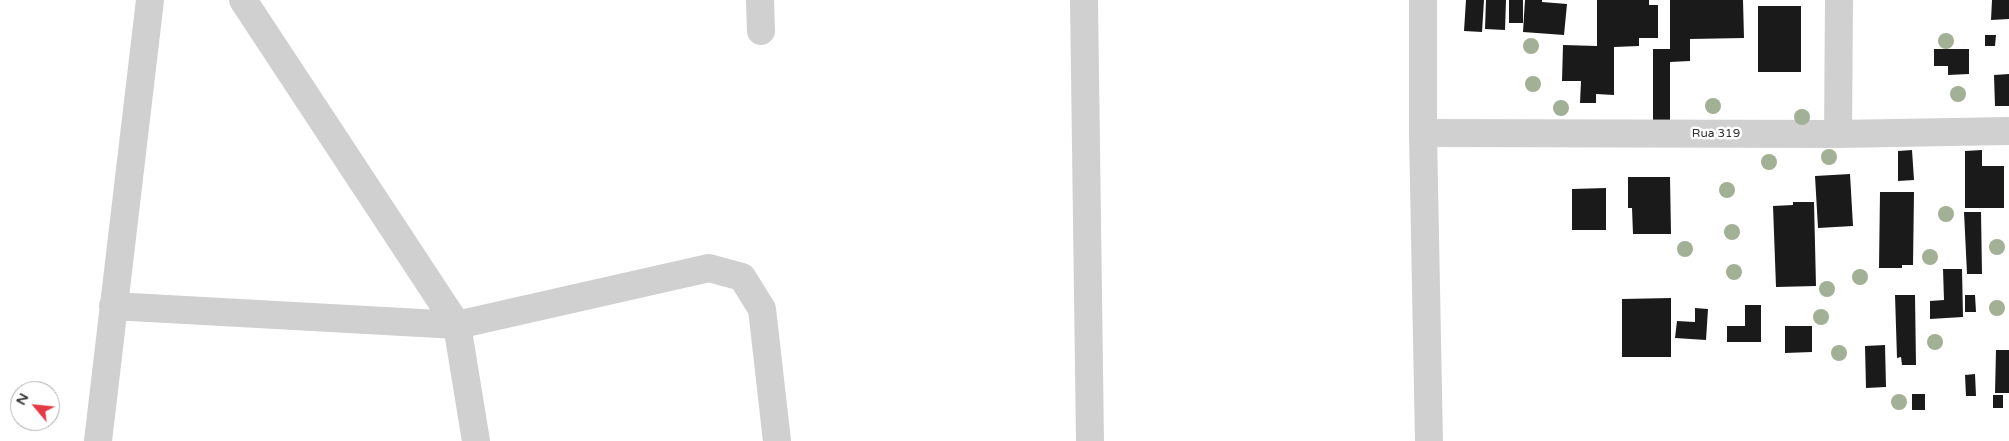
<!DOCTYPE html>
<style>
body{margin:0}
#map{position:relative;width:2009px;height:441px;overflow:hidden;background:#fff;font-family:"Varela Round",sans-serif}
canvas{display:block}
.north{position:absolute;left:10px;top:381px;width:50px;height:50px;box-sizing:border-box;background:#fff;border:1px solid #adadad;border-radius:50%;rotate:298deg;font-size:14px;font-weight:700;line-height:20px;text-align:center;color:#333}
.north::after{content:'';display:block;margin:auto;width:18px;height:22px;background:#e63946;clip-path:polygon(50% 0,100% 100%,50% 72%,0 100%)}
</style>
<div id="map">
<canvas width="2009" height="441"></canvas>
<div class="north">N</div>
</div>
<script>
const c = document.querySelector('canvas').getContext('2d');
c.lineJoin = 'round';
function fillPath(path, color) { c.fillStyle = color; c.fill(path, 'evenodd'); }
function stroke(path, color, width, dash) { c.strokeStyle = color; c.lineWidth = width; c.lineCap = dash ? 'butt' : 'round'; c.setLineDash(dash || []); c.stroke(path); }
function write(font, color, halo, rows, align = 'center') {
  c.font = font + ' "Varela Round",sans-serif'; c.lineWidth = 5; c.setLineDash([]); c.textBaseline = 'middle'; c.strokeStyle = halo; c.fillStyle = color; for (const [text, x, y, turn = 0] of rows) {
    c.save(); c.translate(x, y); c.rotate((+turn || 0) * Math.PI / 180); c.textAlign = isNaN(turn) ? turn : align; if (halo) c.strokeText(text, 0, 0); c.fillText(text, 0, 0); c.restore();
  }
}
fillPath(new Path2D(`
 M1466 0H1484L1482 32 1464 31Z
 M1486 0H1506L1505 30 1485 29Z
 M1509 0H1523V23H1509Z
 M1525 0H1542V2L1567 4 1564 35 1523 32Z
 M1597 0H1649V5H1658V38H1639V46L1614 47V95L1596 94V103H1580L1581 81H1562L1563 45 1597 46Z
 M1670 0H1743L1744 38 1690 39V61L1670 62V120H1653V49H1670Z
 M1992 0H2009V19L1991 20Z
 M1758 6H1801V72H1758Z
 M1985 35H1996L1995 46H1985Z
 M1934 49H1969V74L1948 75V66H1934Z
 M2009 74V106H1995L1994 75Z
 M1912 150 1914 180 1898 181V151Z
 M1982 150V166H2004V208H1965V151Z
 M1850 174 1853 226 1818 228 1815 176Z
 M1628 177H1670L1671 234H1633L1632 208H1628Z
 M1606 188V230H1572V189Z
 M1880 192H1914L1913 265H1902V268H1879Z
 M1793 202H1814L1816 286 1776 287 1773 206 1793 205Z
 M1964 212H1981L1982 274H1967Z
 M1943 269H1962L1963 317 1930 319V301L1944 300Z
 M1895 295H1915L1916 365H1902L1901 357 1897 358Z
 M1965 295H1975L1976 312H1965Z
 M1671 298V357H1622V299Z
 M1745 305H1761V342H1727V326H1745Z
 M1695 308 1708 309 1706 340 1675 338 1677 321 1695 322Z
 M1785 326H1812V352L1785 353Z
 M1885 345 1886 387 1866 388 1865 346Z
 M1996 350H2009V393H1995Z
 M1975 374 1976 396H1966L1965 375Z
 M1912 394H1925V410H1912Z
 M1993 395H2003V408H1993Z`), '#1a1a1a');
stroke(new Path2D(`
 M760 0 761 31
 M1084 0 1090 441
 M1423 133 1838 134 2009 131
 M1838 134 1839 0
 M113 306 457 325 709 268 742 277 762 309 777 441
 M98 441 150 0`), '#d0d0d0', 28);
stroke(new Path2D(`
 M243 0 457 325 476 441
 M1423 0V133L1429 441`), '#d0d0d0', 28);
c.fillStyle = '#a2b095';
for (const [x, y] of [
 [1946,41],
 [1531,46],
 [1533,84],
 [1958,94],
 [1713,106],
 [1561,108],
 [1802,117],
 [1829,157],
 [1769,162],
 [1727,190],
 [1946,214],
 [1732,232],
 [1997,247],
 [1685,249],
 [1930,257],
 [1734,272],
 [1860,277],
 [1827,289],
 [1997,308],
 [1821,317],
 [1935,342],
 [1839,353],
 [1899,402]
]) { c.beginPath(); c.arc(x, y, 8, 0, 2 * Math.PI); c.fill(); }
write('12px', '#333', '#fff', [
 ["Rua 319",1716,134]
]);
</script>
